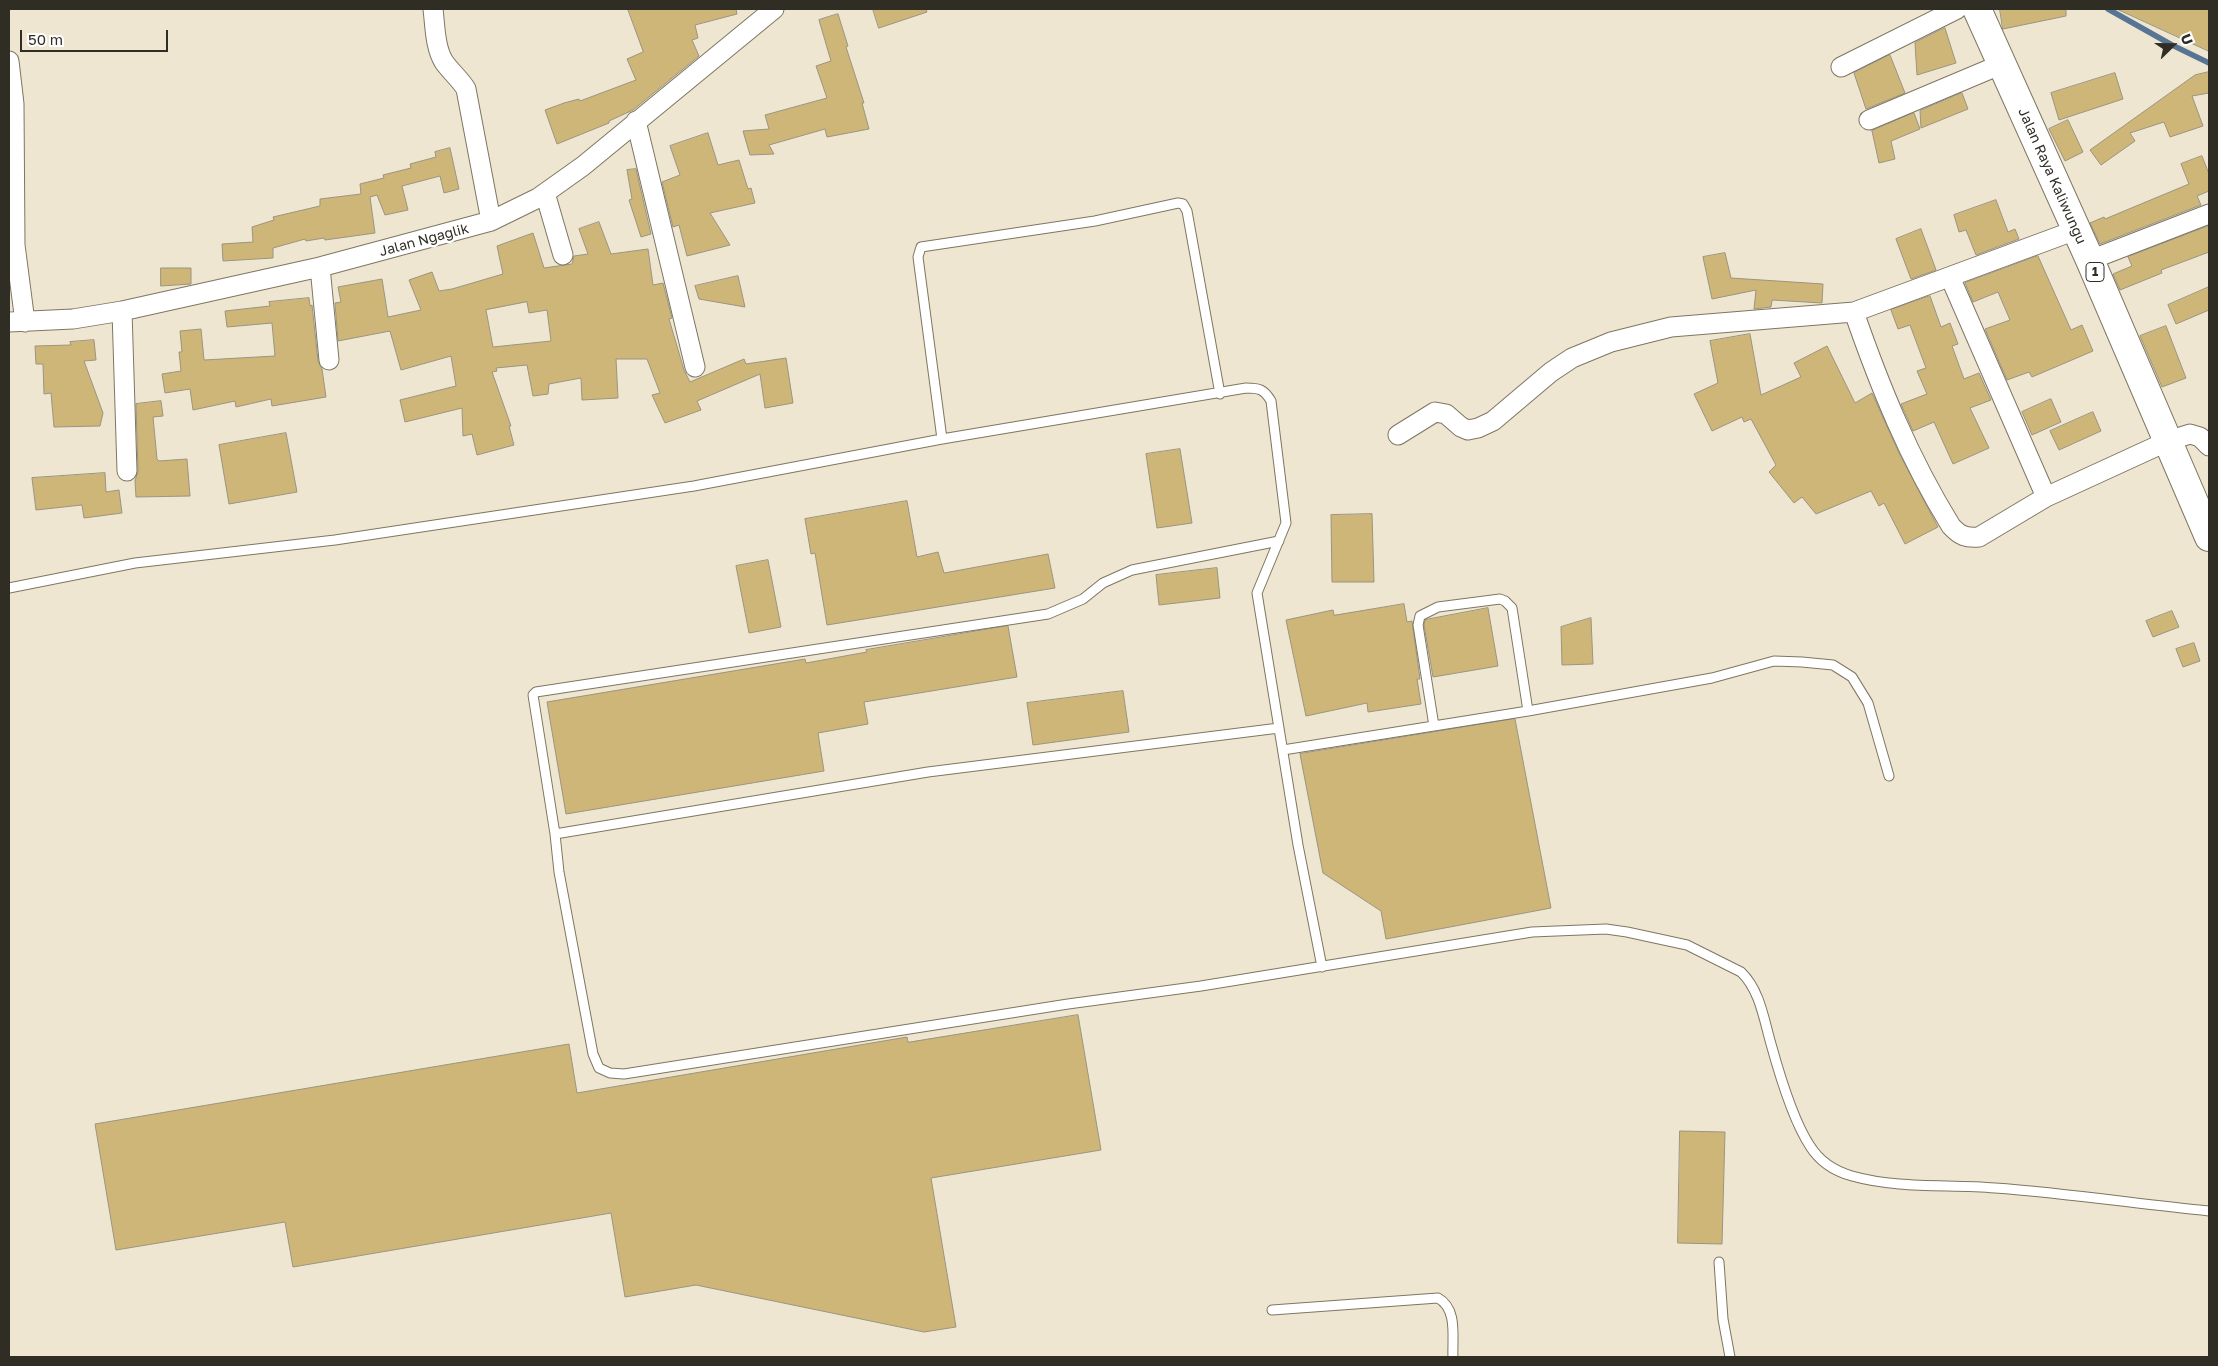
<!DOCTYPE html>
<style>
body{margin:0}
#map{position:relative;width:2218px;height:1366px;overflow:hidden;background:#eee6d0;font-family:"Golos Text",sans-serif}
canvas{display:block}
.frame{position:absolute;inset:0;border:10px solid #302d25;pointer-events:none}
.north{position:absolute;left:2148px;top:20px;width:50px;height:50px;-webkit-text-stroke:4px #fff;paint-order:stroke;rotate:68deg;font-size:14px;font-weight:700;line-height:20px;text-align:center;color:#302d25}
.north::after{content:'';display:block;margin:auto;width:18px;height:22px;background:#302d25;clip-path:polygon(50% 0,100% 100%,50% 72%,0 100%)}
.scale{position:absolute;left:20px;top:30px;width:148px;height:22px;box-sizing:border-box;border:2px solid #302d25;border-top:0;padding-left:6px;font-size:15px;line-height:18px;white-space:nowrap;color:#302d25;-webkit-text-stroke:4px #fff;paint-order:stroke}
</style>
<div id="map">
<canvas width="2218" height="1366"></canvas>
<div class="frame"></div>
<div class="north">U</div>
<div class="scale">50 m</div>
</div>
<script>
const c = document.querySelector('canvas').getContext('2d');
c.lineJoin = 'round';
function stroke(path, color, width, dash) { c.strokeStyle = color; c.lineWidth = width; c.lineCap = dash ? 'butt' : 'round'; c.setLineDash(dash || []); c.stroke(path); }
function fillPath(path, color) { c.fillStyle = color; c.fill(path, 'evenodd'); }
function write(font, color, halo, rows, align = 'center') {
  c.font = font + ' "Golos Text",sans-serif'; c.lineWidth = 5; c.setLineDash([]); c.textBaseline = 'middle'; c.strokeStyle = halo; c.fillStyle = color; for (const [text, x, y, turn = 0] of rows) {
    c.save(); c.translate(x, y); c.rotate((+turn || 0) * Math.PI / 180); c.textAlign = isNaN(turn) ? turn : align; if (halo) c.strokeText(text, 0, 0); c.fillText(text, 0, 0); c.restore();
  }
}
stroke(new Path2D(`
 M2108 9 2172 45 2209 63`), '#577494', 5.5);
const building = new Path2D(`
 M628 9H736L737 14 695 25 698 38 692 40 699 56 633 110 609 121V123L557 144 545 110 564 103 579 99 580 101 636 80 627 59 643 52Z
 M873 9H926L927 12 879 28Z
 M2000 9H2066V16L2003 29Z
 M2117 9H2209V51Z
 M838 14 848 46 846 47 864 103H862L869 129 827 137 825 129 769 145 774 154 750 155 743 131 769 129 765 115 827 98 816 66 831 61 819 20Z
 M1945 28 1956 63 1917 75 1915 43Z
 M1890 55 1905 93 1866 109 1854 73Z
 M2209 72V93L2192 96 2203 126 2170 137 2164 122 2130 133 2135 141 2101 165 2090 150 2195 75Z
 M2115 73 2123 99 2059 120 2051 93Z
 M1962 93 1968 109 1921 128 1920 111Z
 M1914 113 1920 129 1891 141 1895 159 1879 163 1872 131Z
 M2068 120 2083 152 2065 161 2049 129Z
 M708 133 718 165 739 160 748 189 751 188 755 203 710 213 730 245 687 256 679 225 673 227 662 182 680 175 670 146Z
 M450 148 459 189 444 193 440 176 402 186 408 210 385 215 377 195 370 197 375 233 325 240 324 238 306 241 305 239 273 248V258L223 261 222 244 253 242 252 227 274 220 273 217 320 206V199L361 194 360 184 384 178 383 175 411 168 410 164 436 157 435 152Z
 M2202 156 2209 174V191L2197 196 2201 205 2100 244 2090 223 2104 217 2105 219 2189 184 2181 164Z
 M636 169 651 234 641 237 629 200 632 199 627 170Z
 M1996 200 2008 232 2015 229 2019 239 1976 255 1966 230 1959 232 1954 215Z
 M599 222 611 254 648 249 653 285 663 283 672 318 669 319 684 370 690 382 744 359 746 364 786 358 793 403 765 408 760 374 697 401 701 410 665 423 652 395 660 393 647 359H616L618 398 582 400 581 378 549 384 548 394 533 396 527 365 496 368 497 371 492 372 511 426H509L514 445 477 455 472 434 463 436 462 408 405 422 400 400 456 386 451 356 401 370 390 331 338 341 335 303 341 302 338 287 382 279 388 317 421 310 409 280 432 272 439 291 452 289 503 274 497 246 533 233 544 268 572 264 574 256 588 254 579 229ZM527 302 529 313 547 310 551 341 493 347 486 310Z
 M2209 226V252L2161 270 2162 273 2120 290 2113 274 2132 266 2128 257Z
 M1921 229 1936 270 1911 279 1896 239Z
 M1725 253 1731 278 1823 284 1822 303 1772 300 1771 307 1754 309 1756 290 1712 299 1703 257Z
 M2038 256 2071 330 2082 325 2093 351 2032 377 2029 372 2007 380 1985 329 2010 320 1998 292 1973 302 1965 283Z
 M161 268H191V284L161 286Z
 M738 276 745 307 699 299 695 286Z
 M2209 287V310L2176 324 2168 305Z
 M1930 296 1941 327 1950 323 1958 344 1952 346 1964 379 1979 373 1991 400 1970 408 1989 448 1953 464 1934 422 1913 431 1901 404 1927 394 1917 371 1926 368 1910 325 1898 329 1891 310Z
 M309 298 310 306 312 305 318 361 322 369 326 397 272 406 271 399 236 407 235 401 193 410 190 389 165 393 162 374 181 371 179 352H182L180 331 201 329 204 360 275 356 272 323 227 327 225 311 270 306 269 302Z
 M2166 326 2186 378 2162 387 2140 336Z
 M1750 334 1761 395 1801 377 1794 363 1827 346 1855 403 1872 393 1899 453 1938 527 1905 544 1884 503 1879 506 1871 491 1816 514 1802 497 1794 503 1769 472 1776 465 1751 419 1744 422 1742 417 1712 431 1694 394 1718 383 1710 341Z
 M94 340 96 360 84 361 103 413 100 426 54 427 51 393 44 394 43 364H36L35 346 71 345 70 342Z
 M2051 399 2061 422 2032 435 2022 412Z
 M161 401 163 416 153 417 157 459 159 461 187 459 190 496 136 497 135 481 138 471 136 404Z
 M2093 412 2101 431 2059 450 2050 431Z
 M286 433 297 492 229 504 219 445Z
 M1180 449 1192 523 1157 528 1146 454Z
 M105 473 106 492 119 490 122 513 84 518 82 505 36 510 32 478Z
 M907 501 917 557 938 552 944 573 1048 554 1055 588 827 625 815 553 811 554 805 519Z
 M1372 514 1374 582H1332L1331 515Z
 M768 560 781 627 749 633 736 566Z
 M1217 568 1220 598 1159 605 1156 575Z
 M1404 604 1407 622 1412 621 1420 679H1417L1421 704 1368 712 1367 703 1306 716 1286 620 1333 610 1334 615Z
 M1488 608 1498 666 1433 677 1424 625 1425 620Z
 M2172 611 2179 627 2153 637 2146 621Z
 M1591 618 1593 664 1562 665 1561 627Z
 M1008 626 1017 677 864 702 868 724 818 733 824 771 566 814 547 702 805 659 806 663 867 652 866 650Z
 M2194 643 2200 661 2183 667 2176 649Z
 M1123 691 1129 732 1033 745 1027 703Z
 M1515 719 1551 908 1386 939 1381 911 1323 873 1300 754Z
 M1078 1015 1101 1150 931 1178 956 1327 924 1332 696 1285 625 1297 611 1213 293 1267 285 1222 116 1250 95 1124 569 1044 577 1093 907 1037 908 1042Z
 M1680 1131 1725 1132 1722 1244 1678 1243Z`);
fillPath(building, '#cdb677');
stroke(building, '#9b9480', 1);
const service = new Path2D(`
 M942 439 918 257 921 247 1095 221 1178 203 1183 204 1187 211 1220 394
 M1279 541 1132 570 1103 583 1083 599 1048 614 536 692 533 695 555 834 559 872 593 1054 599 1068 610 1073 624 1074 1068 1004 1201 986 1532 932 1606 929 1627 932 1687 945 1741 972C1760 990 1764 1020 1771 1044 1779 1073 1794 1122 1810 1146 1820 1162 1834 1171 1852 1176 1898 1189 1948 1184 1995 1188 2066 1193 2138 1204 2209 1211
 M9 588 135 563 335 540 694 486 942 439 1246 388C1259 388 1264 389 1271 401L1286 523 1257 593 1298 845 1322 967
 M1434 726 1418 625 1420 616 1438 607 1500 599 1505 601 1512 608 1528 711
 M1283 750 1528 711 1712 678 1774 661 1802 662 1833 665 1852 677 1868 703 1889 776
 M555 834 928 772 1279 728
 M1719 1262 1723 1319 1730 1357
 M1272 1310 1438 1298C1458 1309 1452 1337 1453 1357`);
const minor = new Path2D(`
 M433 9C435 25 435 48 444 62 451 72 460 79 466 89L491 221
 M9 61 14 104 15 245 25 322
 M1841 67 1957 9
 M1869 120 2002 64
 M636 121 695 367
 M545 193 563 255
 M2090 260 2209 214
 M320 267 329 360
 M1950 277 2046 497
 M122 311 127 471
 M1854 312C1880 387 1909 458 1951 526 1960 536 1966 538 1979 537L2046 497 2168 441 2190 434 2200 437 2209 446
 M9 322 73 319 122 311 320 267 491 221 538 198 583 166 774 9
 M1398 435 1435 412 1446 414 1461 427 1468 430 1478 428 1493 421 1551 372 1572 358 1611 342 1671 327 1854 312 2076 230`);
const primary = new Path2D(`
 M1977 9 2090 260 2209 537`);
stroke(service, '#7e7663', 11);
stroke(minor, '#7e7663', 21);
stroke(primary, '#7e7663', 30);
stroke(service, '#fff', 9);
stroke(minor, '#fff', 19);
stroke(primary, '#fff', 28);
for (const [x, y, w] of [
 [2095,272,18]
]) { const box = new Path2D(); box.roundRect(x - w / 2, y - 9.5, w, 19, 4); c.fillStyle = '#fff'; c.fill(box); stroke(box, '#302d25', 1); }
write('bold 12px', '#302d25', null, [
 ["1",2095,272]
]);
write('14px', '#302d25', '#fff', [
 ["Jalan Raya Kaliwungu",2052,176,66],
 ["Jalan Ngaglik",424,240,-15]
]);
</script>
